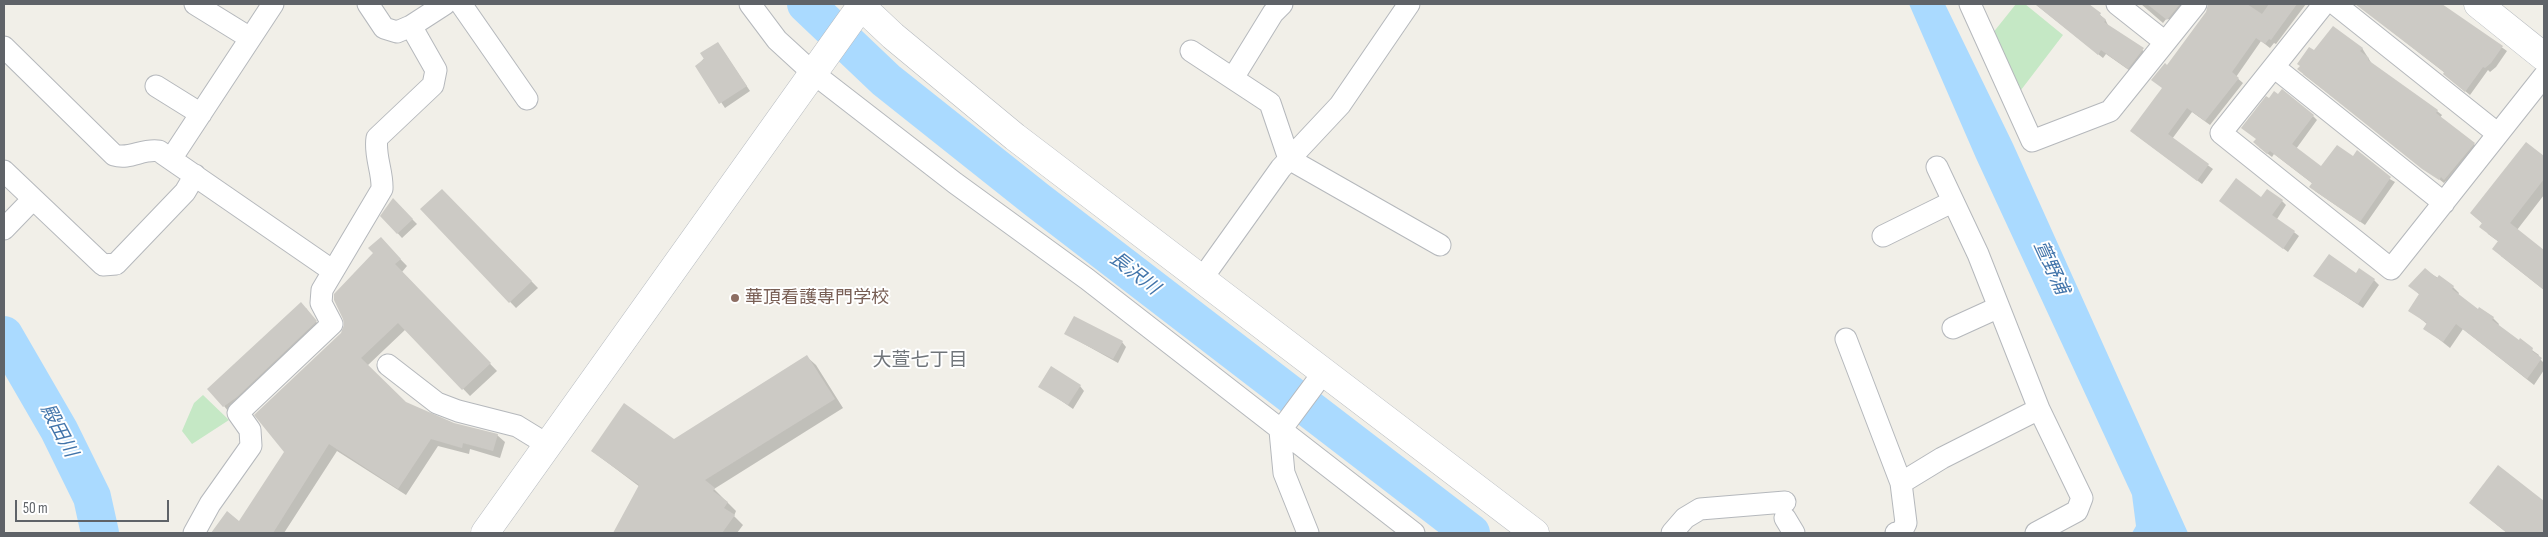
<!DOCTYPE html>
<meta charset="utf-8">
<style>
body{margin:0}
#map{position:relative;width:2548px;height:537px;overflow:hidden;background:#f1efe8;font-family:"Sofia Sans Condensed",sans-serif}
canvas{display:block}
.frame{position:absolute;inset:0;border:5px solid #5f6368;pointer-events:none}
.scale{position:absolute;left:15px;top:500px;width:154px;height:22px;box-sizing:border-box;border:2px solid #5f6368;border-top:0;padding-left:6px;font-size:15px;line-height:18px;white-space:nowrap;color:#5f6368;-webkit-text-stroke:4px #fff;paint-order:stroke}
</style>
<div id="map">
<canvas width="2548" height="537"></canvas>
<div class="frame"></div>
<div class="scale">50 m</div>
</div>
<script>
const c = document.querySelector('canvas').getContext('2d');
c.lineJoin = 'round';
function fillPath(path, color) { c.fillStyle = color; c.fill(path, 'evenodd'); }
function stroke(path, color, width, dash) { c.strokeStyle = color; c.lineWidth = width; c.lineCap = dash ? 'butt' : 'round'; c.setLineDash(dash || []); c.stroke(path); }
function write(font, color, halo, rows, align = 'center') {
  c.font = font + ' "Sofia Sans Condensed","Noto Sans JP",sans-serif'; c.lineWidth = 4; c.setLineDash([]); c.textBaseline = 'middle'; c.strokeStyle = halo; c.fillStyle = color; for (const [text, x, y, turn = 0] of rows) {
    c.save(); c.translate(x, y); c.rotate((+turn || 0) * Math.PI / 180); c.textAlign = isNaN(turn) ? turn : align; if (halo) c.strokeText(text, 0, 0); c.fillText(text, 0, 0); c.restore();
  }
}
fillPath(new Path2D(`
 M2016 4H2025L2063 35 2021 90 2017 91 1992 34Z
 M203 395 229 420 192 444 182 431 194 403Z`), '#c5e8c5');
fillPath(new Path2D(`
 M1909 4H1945L2013 144 2188 533H2132L2136 526 2132 495 1976 158Z
 M97 504 104 533H97L91 506Z`), '#aadaff');
fillPath(new Path2D(`
 M2035 4H2083L2086 7 2088 5 2105 19 2109 27 2148 54 2133 73 2106 54 2103 58Z
 M2141 4H2188L2173 23 2167 18 2163 23Z
 M2216 4H2306L2276 44 2274 43 2270 48 2261 41 2236 77 2243 83 2210 125 2192 112 2172 139 2213 169 2202 184 2136 135 2163 88 2167 66Z
 M2443 4 2442 5 2507 51 2496 67 2490 72 2488 70 2470 95 2449 78 2445 73 2358 5Z
 M718 43 750 91 725 108 697 66Z
 M2362 48 2372 64 2437 111 2442 115 2440 118 2479 148 2449 183 2446 181 2444 183 2303 74 2314 52Z
 M2313 116 2317 120 2296 149 2321 168 2353 158 2395 182 2365 225 2315 191 2313 184 2274 154 2272 157 2259 147Z
 M2526 143 2544 158V195L2517 230 2544 251V290L2501 256 2499 242 2488 234 2483 224 2471 213Z
 M442 190 538 288 516 308 422 210Z
 M2262 198 2282 201 2286 205 2277 219 2299 236 2288 252 2226 205Z
 M393 200 417 224 402 238 382 216Z
 M381 239 407 266 402 272 497 371 470 396 406 329 367 366 406 403 453 424 497 435 505 442 500 458 470 449 469 454 438 446 406 495 337 451 284 533H212L227 513 240 523 285 452 342 333Z
 M2425 270 2453 287 2459 293 2458 295 2478 311 2493 318 2499 324 2498 326 2539 355 2538 357 2544 363V370L2534 385 2463 329 2450 348 2425 328 2427 324 2410 310 2420 295 2410 286Z
 M2356 275 2374 280 2379 285 2363 308 2315 276Z
 M306 308 320 327 228 411 224 406Z
 M1066 334 1122 342 1126 347 1118 363Z
 M807 357 816 365 843 408 714 489 736 511 734 516 743 525 737 533H615L640 487 592 451 674 440Z
 M1040 386H1080L1084 391 1073 409Z
 M2498 467 2544 503V533H2507L2470 503Z`), '#0003');
stroke(new Path2D(`
 M806 4 886 80 1037 200 1471 533
 M4 335 59 430 92 497 100 533`), '#aadaff', 38);
fillPath(new Path2D(`
 M2035 4H2089L2101 13 2100 15 2106 20 2104 22 2144 48 2128 69 2101 50 2098 55Z
 M2147 4H2180L2167 20Z
 M2208 4H2247L2262 14 2269 4H2297L2271 40 2269 39 2265 44 2256 38 2232 72 2239 78 2205 121 2187 108 2168 134 2209 164 2197 181 2130 131 2162 88 2151 80 2165 63 2167 65 2206 12Z
 M2355 4H2442L2503 46 2491 63 2485 68 2483 67 2465 92 2443 74 2444 72Z
 M2333 26 2363 48 2360 51 2369 58 2368 60 2438 110 2436 113 2475 143 2444 180 2441 177 2439 180 2422 169 2297 69 2300 66 2297 64 2309 47 2314 50Z
 M718 42 747 86 719 104 695 66 704 59 700 53Z
 M2282 89 2314 115 2292 144 2321 166 2337 145 2353 156 2357 150 2391 177 2360 222 2309 187 2312 183 2270 151 2267 154 2253 142 2256 139 2241 128 2266 96 2269 98 2274 91 2278 94Z
 M2526 142 2544 156V179L2510 223 2544 250V290L2492 249 2498 241 2479 227 2482 223 2470 213Z
 M2236 178 2261 197 2267 189 2283 200 2272 215 2295 231 2283 249 2219 201Z
 M442 189 532 281 509 303 420 209Z
 M393 198 413 219 397 234 380 216Z
 M381 237 401 259 395 264 491 363 462 390 398 323 361 358 406 402 454 423 498 434 493 451 463 443 462 448 431 439 398 489 329 444 273 533H211L227 511 239 521 284 452 254 415 341 333 344 325 343 319 334 300V294L373 253 368 248Z
 M2329 254 2356 273 2359 268 2375 279 2358 304 2313 276Z
 M2425 268 2437 278 2439 275 2454 286 2452 289 2478 309 2479 307 2494 317 2492 320 2519 340 2520 338 2533 348 2532 351 2542 358 2527 379 2456 324 2443 342 2423 329 2427 323 2408 311 2419 294 2408 286Z
 M301 302 317 321 237 397 223 407 207 389Z
 M1074 316 1123 341 1113 359 1064 334Z
 M807 355 835 399 705 480 715 488 713 491 728 502 724 508 735 515 722 533H613L639 485 591 451 624 403 674 439Z
 M1051 366 1081 385 1068 405 1038 387Z
 M2498 465 2544 501V533H2507L2469 503Z`), '#cccac5');
const street = new Path2D(`
 M195 4 250 38
 M368 4 384 28 397 32 411 26
 M461 4 527 99
 M750 4 777 40 813 73 955 183 1087 279 1414 533
 M1970 4 2032 141 2110 111 2196 4
 M2117 4 2165 42
 M2324 4 2221 133 2391 269 2544 76
 M2335 4 2498 134
 M4 47 114 155C130 160 143 148 159 151L333 271
 M1191 51 1270 103 1289 159 1440 245
 M2274 67 2444 203
 M1233 78 1273 13 1282 4
 M156 86 201 114
 M171 159 273 4
 M1937 167 1978 254 2039 409 2082 498 2077 511 2036 533
 M4 171 103 265 116 264 185 192 195 175
 M4 229 33 199
 M1883 236 1952 202
 M1201 280 1281 168 1340 105 1409 4
 M1953 328 1997 308
 M1846 339 1901 483 1906 523 1901 533H1896
 M388 365 437 403 458 411 517 426 548 445
 M1901 483 1942 458 2039 409
 M1785 518 1794 533
 M194 533 210 504 251 446 250 430 238 413 332 324 321 303 322 290 382 189C383 172 374 155 377 138L433 85 436 70 411 26 445 4
 M1308 533 1284 473 1280 431 1323 373
 M1672 533 1685 518 1700 509 1785 502`);
const secondary = new Path2D(`
 M859 4 893 36 1015 137 1535 533
 M2478 4 2544 57
 M485 533 861 6`);
stroke(street, '#b5b8bc', 23);
stroke(secondary, '#b6babf', 29);
stroke(street, '#fff', 21);
stroke(secondary, '#fff', 28);
for (const [x, y, r, color] of [
 [735,298,5,"#8d6e63"]
]) { const dot = new Path2D(); dot.arc(x, y, r, 0, 2 * Math.PI); c.fillStyle = color; c.fill(dot); stroke(dot, '#fff', 2); }
write('18px', '#785e54', '#fff', [
 ["華頂看護専門学校",745,298]
], 'left');
write('italic 19px', '#4174aa', '#fff', [
 ["萱野浦",2050,268,65],
 ["長沢川",1134,274,38],
 ["殿田川",58,431,62]
]);
write('19px', '#70757a', '#fff', [
 ["大萱七丁目",920,361]
]);
</script>
